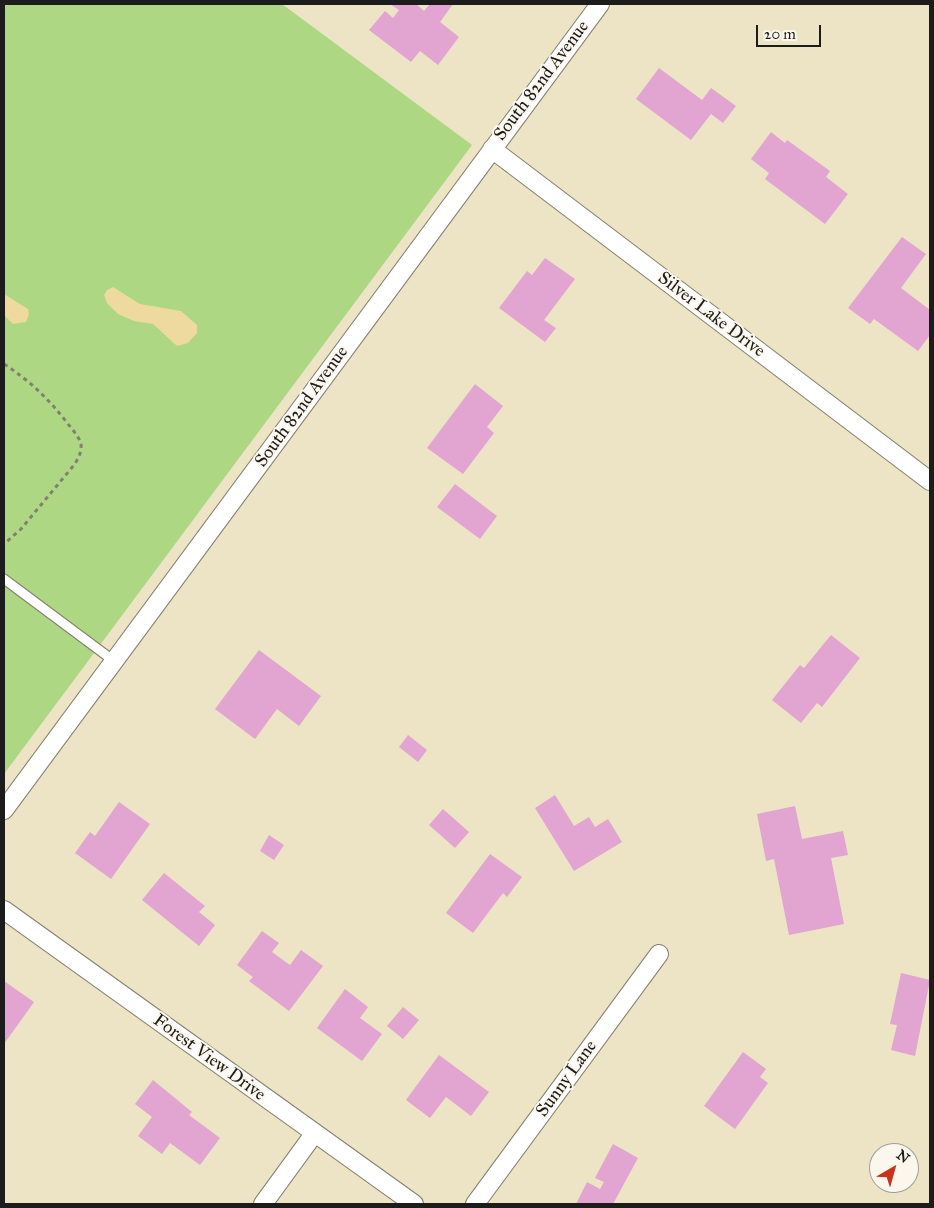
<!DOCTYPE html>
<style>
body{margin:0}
#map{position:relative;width:934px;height:1208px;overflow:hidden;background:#ece4c5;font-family:"IM FELL Great Primer",serif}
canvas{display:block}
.frame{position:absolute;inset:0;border:5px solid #1c1c1c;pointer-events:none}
.north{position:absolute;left:869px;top:1143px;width:50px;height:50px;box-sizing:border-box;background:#fbf7ec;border:1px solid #a29f99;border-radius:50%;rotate:38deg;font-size:14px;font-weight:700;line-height:20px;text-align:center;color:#1c1c1c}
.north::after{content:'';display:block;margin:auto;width:18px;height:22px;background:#c8321e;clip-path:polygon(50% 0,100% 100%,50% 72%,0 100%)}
.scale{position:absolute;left:756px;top:25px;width:65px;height:22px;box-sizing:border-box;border:2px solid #1c1c1c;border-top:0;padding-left:6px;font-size:15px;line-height:18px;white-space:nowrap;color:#1c1c1c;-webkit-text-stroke:4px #fbf7ec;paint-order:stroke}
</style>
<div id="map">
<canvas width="934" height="1208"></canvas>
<div class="frame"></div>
<div class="north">N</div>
<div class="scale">20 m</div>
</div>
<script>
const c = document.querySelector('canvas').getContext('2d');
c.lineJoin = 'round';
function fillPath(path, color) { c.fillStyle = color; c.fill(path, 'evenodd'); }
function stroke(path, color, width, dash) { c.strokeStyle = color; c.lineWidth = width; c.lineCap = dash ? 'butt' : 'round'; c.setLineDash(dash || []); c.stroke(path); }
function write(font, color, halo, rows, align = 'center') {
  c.font = font + ' "IM FELL Great Primer",serif'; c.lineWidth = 4; c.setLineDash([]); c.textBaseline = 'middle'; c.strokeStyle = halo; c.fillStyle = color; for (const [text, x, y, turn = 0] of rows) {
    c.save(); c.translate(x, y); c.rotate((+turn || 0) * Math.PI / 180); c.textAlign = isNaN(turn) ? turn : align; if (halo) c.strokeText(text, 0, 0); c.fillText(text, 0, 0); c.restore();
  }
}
fillPath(new Path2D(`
 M4 4H282L472 145 4 774Z`), '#add782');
fillPath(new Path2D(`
 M113 287 140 304 181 311 197 325V333L188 343 177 346 153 324 134 321 118 314 107 303 104 295 107 290Z
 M4 294 28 309 29 314 26 322 13 324 4 315Z`), '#eeda9e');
fillPath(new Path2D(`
 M390 4H416L424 11 430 4H453L440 22 459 37 438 65 420 51 411 62 369 30 385 11 393 18 399 10Z
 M659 68 702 100 711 88 736 106 723 123 711 114 691 140 636 99Z
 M771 132 785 143 787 140 830 171 826 177 848 194 825 224 765 179 769 173 751 159Z
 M902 237 926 254 901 288 930 310V335L918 351 874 319 870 324 848 308Z
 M545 258 575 279 544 320 556 328 545 342 499 308 527 271 532 275Z
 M475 384 503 406 487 427 494 433 463 474 427 448Z
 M455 484 497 516 480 539 437 507Z
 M831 635 860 658 822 707 817 703 801 723 772 700 800 665 804 668Z
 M259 650 321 696 299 726 277 709 255 739 215 709Z
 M408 735 427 750 418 762 399 747Z
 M555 795 574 826 589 817 595 827 608 819 622 842 574 871 535 808Z
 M119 802 150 824 111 879 75 853 90 832 95 836Z
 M795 806 802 839 843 831 848 855 831 858 844 924 789 935 774 859 766 861 757 814Z
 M443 809 469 832 455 848 429 825Z
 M269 835 284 845 274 860 260 851Z
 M490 854 522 877 507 897 503 893 473 933 446 913Z
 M164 873 205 906 199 912 215 925 199 946 142 900Z
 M262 931 279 943 272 952 290 965 301 950 323 966 289 1011 249 981 253 977 237 965Z
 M901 973 930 980 915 1056 891 1050 897 1025 890 1024Z
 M4 981 34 1002 4 1044Z
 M345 989 368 1007 360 1018 382 1034 362 1061 317 1028Z
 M403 1007 419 1020 403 1039 387 1026Z
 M743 1052 766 1069 760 1077 768 1083 735 1129 704 1106Z
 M439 1055 489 1092 471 1116 446 1097 430 1118 406 1100Z
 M153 1080 192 1112 189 1115 220 1138 200 1165 170 1143 162 1154 138 1136 152 1117 135 1104Z
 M613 1144 638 1158 613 1204H576L587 1182 600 1189 604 1182 595 1178Z`), '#e2a4d0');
const lane = new Path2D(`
 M4 579 114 661`);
const street = new Path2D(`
 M492 149 930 481
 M4 810 600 4
 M4 910 414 1204
 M263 1204 314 1134
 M475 1204 659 954`);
stroke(lane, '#848070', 11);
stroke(street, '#848070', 20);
stroke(new Path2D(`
 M4 364C30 381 49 399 68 424 73 430 79 437 81 444 82 452 78 459 74 465L21 529 4 544`), '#848070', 3, [4, 4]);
stroke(lane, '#fff', 9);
stroke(street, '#fff', 18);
write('18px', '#1c1c1c', '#fbf7ec', [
 ["South 82nd Avenue",542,81,-53],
 ["Silver Lake Drive",711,315,37],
 ["South 82nd Avenue",302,407,-54],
 ["Forest View Drive",209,1058,36],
 ["Sunny Lane",567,1079,-54]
]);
</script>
